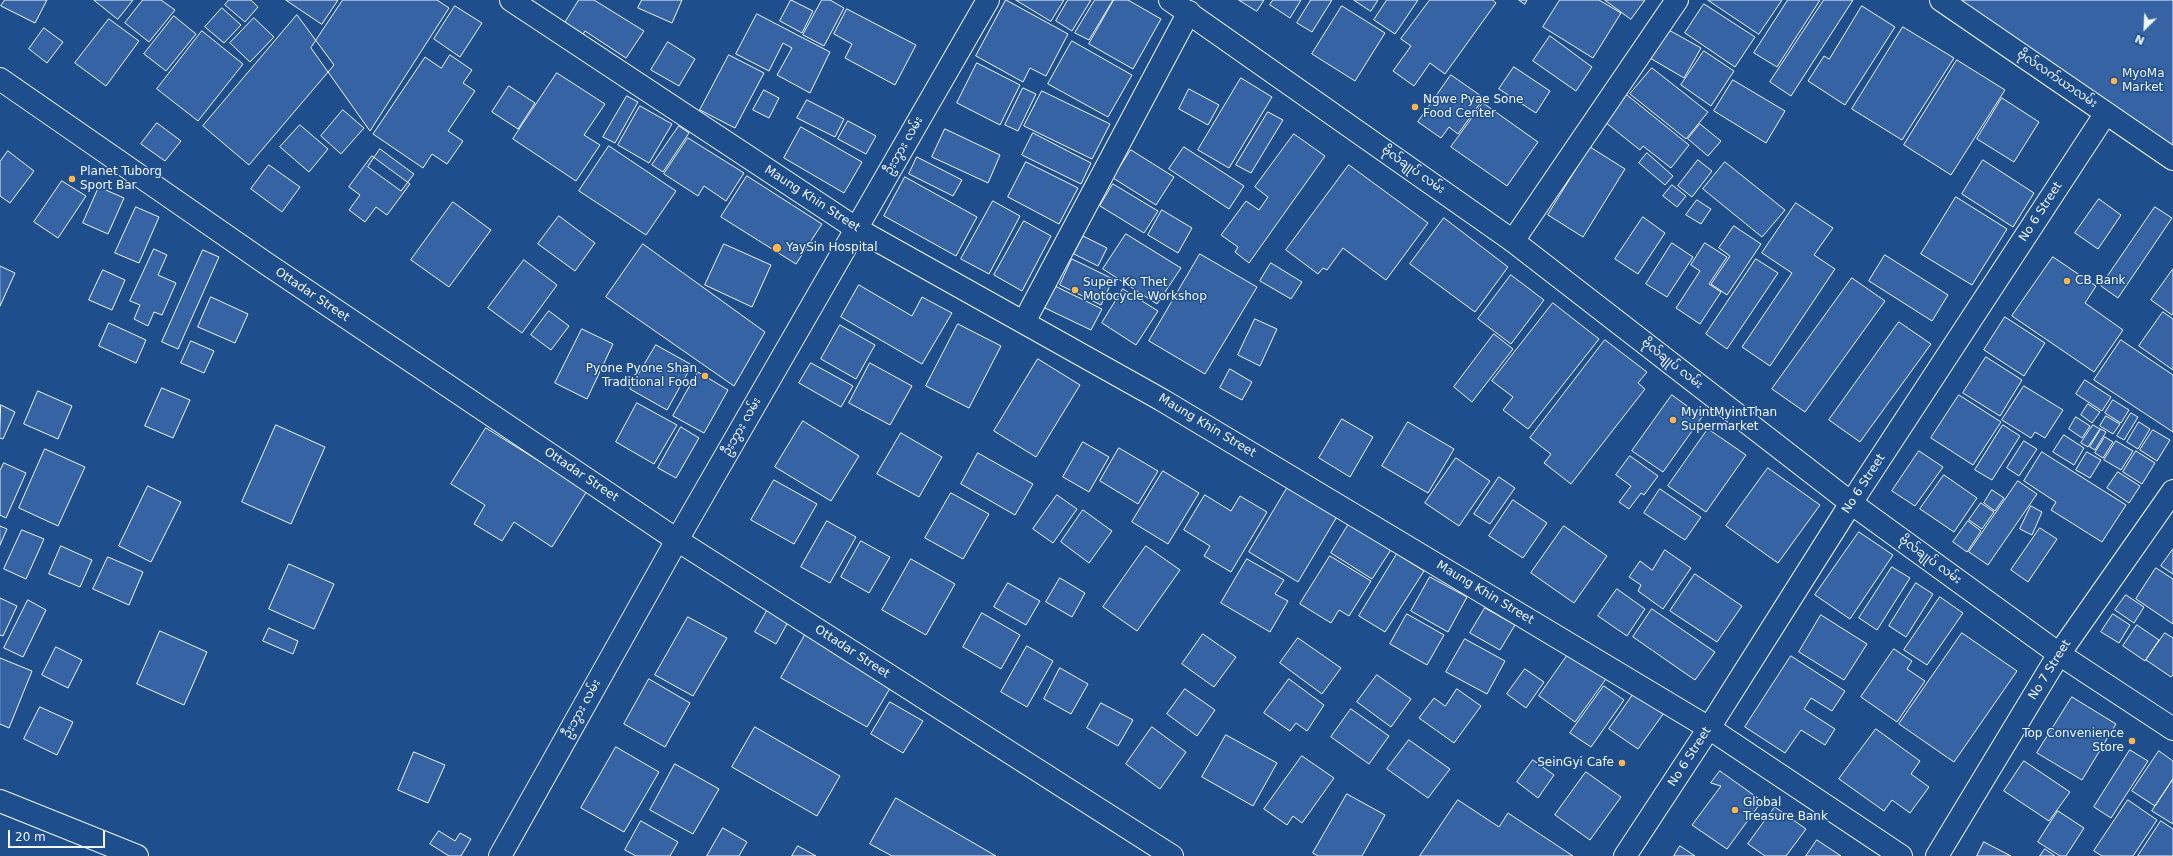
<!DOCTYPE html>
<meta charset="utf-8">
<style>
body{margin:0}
#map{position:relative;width:2173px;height:856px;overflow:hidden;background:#1f4e8c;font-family:"DejaVu Sans",sans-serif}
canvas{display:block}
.north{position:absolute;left:2125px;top:8px;width:40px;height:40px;-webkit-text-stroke:3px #1f4e8c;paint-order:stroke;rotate:204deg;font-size:11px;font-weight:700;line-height:16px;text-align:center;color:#f2f6ff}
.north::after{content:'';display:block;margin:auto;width:14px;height:18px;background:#f2f6ff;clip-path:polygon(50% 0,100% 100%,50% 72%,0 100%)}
.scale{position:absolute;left:8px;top:830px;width:97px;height:18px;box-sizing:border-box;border:2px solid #f2f6ff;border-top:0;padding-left:5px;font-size:12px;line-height:14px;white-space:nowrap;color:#f2f6ff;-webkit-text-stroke:3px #1f4e8c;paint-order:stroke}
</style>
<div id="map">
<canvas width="2173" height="856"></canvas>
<div class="north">N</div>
<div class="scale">20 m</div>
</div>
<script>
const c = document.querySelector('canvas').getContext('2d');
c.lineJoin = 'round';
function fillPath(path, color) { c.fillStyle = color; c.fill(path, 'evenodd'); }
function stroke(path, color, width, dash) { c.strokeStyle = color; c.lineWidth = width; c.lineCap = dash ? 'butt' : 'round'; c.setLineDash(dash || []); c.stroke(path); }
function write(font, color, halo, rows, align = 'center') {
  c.font = font + ' "DejaVu Sans","Noto Sans Myanmar",sans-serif'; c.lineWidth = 3; c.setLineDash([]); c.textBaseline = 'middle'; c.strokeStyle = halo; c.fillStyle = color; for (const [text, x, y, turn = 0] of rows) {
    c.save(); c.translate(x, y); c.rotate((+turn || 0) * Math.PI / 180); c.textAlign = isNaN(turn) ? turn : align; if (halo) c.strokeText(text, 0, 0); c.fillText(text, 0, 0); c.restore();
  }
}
const building = new Path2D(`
 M5 0H47L35 23 1 6Z
 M94 0H133L118 19Z
 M143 0H161L175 10 149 42 125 23Z
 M229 0H251L258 7 245 22 225 5Z
 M286 0H338L322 24Z
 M343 0H437L449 8 370 131 311 48Z
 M579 0H594L644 31 626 58 585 31 581 38 563 26Z
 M642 0H682L672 23 638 8Z
 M791 0 813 11 802 33 780 21Z
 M822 0H830L844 8 824 46 803 35Z
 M1006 0 1068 34 1046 76 1030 68 1023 82 976 56Z
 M1016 0H1064L1051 21Z
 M1068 0H1091L1072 31 1056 21Z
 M1095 0H1113L1089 40 1075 33Z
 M1114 0H1128L1161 19 1133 69 1089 44Z
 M1239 0H1264L1257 11Z
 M1273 0H1301L1290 18 1270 5Z
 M1311 0H1332L1312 32 1297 23Z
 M1354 0H1378L1371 11Z
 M1387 0H1418L1395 34 1374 20Z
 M1430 0H1493L1496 3 1445 74 1430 63 1414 86 1393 71 1411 46 1401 39Z
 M1519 0H1527L1525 4Z
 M1560 0H1599L1621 13 1593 58 1543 27Z
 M1605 0H1645L1631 19Z
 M1708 0H1782L1759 34Z
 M1788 0H1820L1777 67 1754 53Z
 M1824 0H1853L1791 96 1770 82Z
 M1960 0H2173V149Z
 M1704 4 1755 37 1735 67 1685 33Z
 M455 6 482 23 460 57 434 39Z
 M1342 6 1385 33 1355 81 1312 54Z
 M1862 6 1895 27 1845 105 1808 81 1824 56 1829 59Z
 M222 8 241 25 224 43 205 27Z
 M847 9 916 45 895 85 845 58 852 44 834 34Z
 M757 14 830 52 810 93 777 75 792 48 783 43 769 71 736 54Z
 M297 15 334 65 249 165 203 126Z
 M174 16 196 34 166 71 144 54Z
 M254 18 274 37 250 62 230 43Z
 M109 19 139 41 106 86 75 63Z
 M1903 27 1954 58 1902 140 1852 109Z
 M44 28 63 42 47 63 29 49Z
 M1667 29 1701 48 1684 78 1650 58Z
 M202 31 243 64 198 121 157 89Z
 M1550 36 1592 67 1576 91 1533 61Z
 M1072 41 1132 75 1108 117 1048 84Z
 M668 42 695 59 679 86 651 70Z
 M1704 51 1734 71 1711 106 1681 85Z
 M450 55 472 70 463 83 475 91 448 131 463 141 447 164 432 154 423 168 373 134 425 57 441 68Z
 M729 55 764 73 735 128 700 110Z
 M1957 60 2005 90 1951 175 1904 145Z
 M977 63 1020 85 1000 125 957 103Z
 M1514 67 1550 91 1536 113 1499 89Z
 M1652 68 1708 112 1686 139 1630 94Z
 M557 73 605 104 584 135 600 145 576 181 513 139Z
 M1451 75 1484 98 1458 134 1449 127 1441 138 1418 122Z
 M1241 78 1272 97 1229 168 1198 150Z
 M1733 80 1785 111 1766 143 1714 111Z
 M509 86 535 103 518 129 492 112Z
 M1023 88 1036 94 1018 131 1005 125Z
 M1189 89 1219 105 1208 125 1179 109Z
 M764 90 779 98 769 118 753 110Z
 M1042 91 1110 124 1092 159 1024 126Z
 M1627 95 1689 145 1671 168 1643 146 1640 150 1605 122Z
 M627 96 638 102 615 143 603 137Z
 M2002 98 2039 122 2014 162 1977 139Z
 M807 100 844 119 835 137 797 118Z
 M1483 103 1538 142 1507 186 1451 147Z
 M640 106 672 124 649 163 618 145Z
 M343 110 364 128 341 154 321 136Z
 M1268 112 1283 120 1251 173 1236 165Z
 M848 121 876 136 866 154 838 139Z
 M157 123 181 141 165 161 141 144Z
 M1700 124 1721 141 1708 156 1688 139Z
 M300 125 328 149 309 172 280 147Z
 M679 126 689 133 663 172 652 165Z
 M801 127 862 162 844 193 784 158Z
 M945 129 1000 155 988 183 932 157Z
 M1033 133 1091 163 1081 184 1022 155Z
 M1294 134 1325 156 1249 263 1235 252 1238 247 1221 235 1246 201 1259 210 1268 197 1255 187Z
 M688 138 744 173 726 201 704 186 698 196 664 174Z
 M609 146 676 191 646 235 579 191Z
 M1184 147 1244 186 1229 209 1169 169Z
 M1590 147 1625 169 1583 237 1548 215Z
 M380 149 414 174 401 191 368 167Z
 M1131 150 1174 177 1156 205 1113 178Z
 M8 151 34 171 10 203 0 196V162Z
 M1647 153 1673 176 1665 185 1639 163Z
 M372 156 410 184 387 215 376 207 365 222 349 210 360 195 349 187Z
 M917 157 962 180 953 196 909 174Z
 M1698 160 1712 171 1692 197 1678 186Z
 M1983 160 2034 193 2013 227 1962 194Z
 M1026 162 1078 188 1059 224 1008 197Z
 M1725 162 1785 210 1762 237 1703 189Z
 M269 165 300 187 282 212 251 189Z
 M1349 165 1428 223 1386 280 1343 248 1327 270 1323 268 1318 274 1286 250Z
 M747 176 822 224 796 264 721 217Z
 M905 177 977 217 956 256 884 216Z
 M62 181 86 196 58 238 34 222Z
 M1113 184 1158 211 1144 233 1100 206Z
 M1672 185 1686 196 1677 207 1663 196Z
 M99 187 124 198 108 234 83 223Z
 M1956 197 2007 229 1972 285 1921 254Z
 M2099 199 2121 215 2098 249 2075 233Z
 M1697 200 1711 209 1701 224 1686 215Z
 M993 201 1020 216 989 274 961 259Z
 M453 202 491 230 449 287 411 260Z
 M1796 203 1833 228 1814 255 1835 269 1770 366 1742 347 1792 273 1762 253Z
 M136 207 159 217 139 263 115 253Z
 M2155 207 2172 218 2118 298 2101 286Z
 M1162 210 1192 228 1178 253 1148 235Z
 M559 216 595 243 575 271 538 244Z
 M1643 217 1665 233 1638 274 1615 259Z
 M1444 218 1508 267 1475 312 1410 264Z
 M1024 221 1051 236 1022 291 994 275Z
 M1734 226 1761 244 1727 295 1711 284 1730 256 1719 248Z
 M1126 234 1181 268 1157 304 1103 269Z
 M1083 236 1107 248 1098 266 1074 254Z
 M1672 243 1693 257 1667 297 1646 284Z
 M1705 243 1727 257 1709 284 1721 292 1700 324 1676 308 1700 271 1691 265Z
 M643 244 765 332 734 386 606 297Z
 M724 244 771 265 752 307 705 285Z
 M154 249 167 255 158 275 176 283 162 315 154 312 148 326 134 319 140 305 130 301Z
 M203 250 219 257 178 349 162 342Z
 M1200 254 1257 287 1205 374 1149 341Z
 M1885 255 1948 295 1932 321 1869 281Z
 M2053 257 2096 286 2085 303 2123 330 2094 372 2012 316Z
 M1072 259 1113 279 1101 305 1060 285Z
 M1756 259 1778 273 1727 349 1706 334Z
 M524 260 557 285 522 333 488 308Z
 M1271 263 1302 282 1291 299 1260 281Z
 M0 266 15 273 0 306Z
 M2173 269V313L2172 315 2151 300Z
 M103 270 125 280 112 310 89 300Z
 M1511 275 1544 300 1511 344 1478 319Z
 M1852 278 1885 301 1805 412 1772 389Z
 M859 285 912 316 922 297 952 313 922 364 841 317Z
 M1055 286 1102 309 1091 330 1045 308Z
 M1123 289 1158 311 1136 345 1102 323Z
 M211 297 248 314 235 343 198 327Z
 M1553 303 1599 339 1528 429 1503 410 1513 397 1492 381Z
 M549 311 569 326 551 350 531 335Z
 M2163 312 2173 319V370L2139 346Z
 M2005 317 2045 343 2024 376 1984 350Z
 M1255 319 1277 329 1260 366 1238 355Z
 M1899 322 1931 344 1860 442 1829 420Z
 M109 323 146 340 136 363 99 346Z
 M958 324 1001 346 969 408 926 386Z
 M840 325 875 345 856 379 821 359Z
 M582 329 613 344 587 399 555 383Z
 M1494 334 1513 349 1472 402 1454 387Z
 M1605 340 1647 372 1638 383 1645 389 1571 484 1544 463 1551 454 1530 438Z
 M2121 340 2173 375V432L2094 380Z
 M191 341 214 351 204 373 181 363Z
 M656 345 692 365 667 410 630 389Z
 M1986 357 2022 380 2000 416 1963 393Z
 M1038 359 1080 385 1036 457 994 431Z
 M811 363 853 386 841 407 799 383Z
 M870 363 912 386 890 425 849 403Z
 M1230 369 1252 382 1242 400 1220 388Z
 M698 372 728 390 704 433 673 416Z
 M2085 380 2111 397 2102 411 2076 394Z
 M2024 386 2063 410 2045 438 2035 432 2031 438 2002 420Z
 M162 388 190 400 173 438 145 426Z
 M38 391 72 406 58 439 24 424Z
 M1672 395 1702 417 1663 472 1632 451Z
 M1959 395 2001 422 1973 465 1931 438Z
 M2113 400 2129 410 2121 423 2105 413Z
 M637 403 677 425 654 464 616 442Z
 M2088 404 2100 412 2092 423 2081 415Z
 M1 405 15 412 3 439 0 438Z
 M2131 413 2138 417 2124 440 2117 436Z
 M2106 416 2120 424 2113 434 2100 426Z
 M2076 417 2090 426 2082 438 2069 429Z
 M1342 419 1373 437 1350 477 1319 458Z
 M803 421 859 456 831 501 775 467Z
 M1408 422 1454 449 1428 493 1382 466Z
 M2139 422 2150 429 2138 449 2127 442Z
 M276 425 325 447 291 524 242 502Z
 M2003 425 2020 436 1992 480 1975 470Z
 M2093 425 2100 429 2088 447 2081 443Z
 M681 427 699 438 676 478 658 468Z
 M486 428 587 491 552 547 514 522 502 541 474 524 485 505 451 484Z
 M1708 429 1746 455 1706 512 1668 486Z
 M2101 429 2106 432 2095 450 2090 447Z
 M2153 430 2170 440 2157 461 2140 450Z
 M901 433 942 457 919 497 877 474Z
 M2064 435 2084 448 2074 465 2053 452Z
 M2105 437 2113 442 2103 458 2095 453Z
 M2024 441 2037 449 2019 476 2007 468Z
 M2116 441 2133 451 2121 470 2104 460Z
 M1083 442 1109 457 1089 492 1063 477Z
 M1119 448 1158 471 1138 504 1100 481Z
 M45 449 85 467 58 526 19 508Z
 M1919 451 1943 467 1915 506 1892 491Z
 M2136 451 2155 463 2142 484 2123 472Z
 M2042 452 2126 505 2102 542 2051 510 2056 502 2024 481Z
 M2087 452 2101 460 2090 478 2076 470Z
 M978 453 1033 484 1015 515 961 484Z
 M1630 456 1658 476 1644 495 1641 493 1629 509 1619 502 1631 486 1616 475Z
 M1456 458 1490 481 1459 526 1425 503Z
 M4 463 26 473 6 518 0 515V471Z
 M1768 468 1820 505 1778 563 1726 526Z
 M1163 471 1199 493 1168 544 1132 522Z
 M2118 472 2140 486 2129 503 2107 488Z
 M1944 475 1977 498 1954 532 1920 509Z
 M1499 477 1515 488 1490 524 1474 514Z
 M774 480 817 504 794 544 751 520Z
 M2018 481 2037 494 1988 565 1969 552Z
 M1289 485 1338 515 1298 582 1249 552Z
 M148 486 181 502 151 562 119 546Z
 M1660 489 1701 517 1685 540 1644 513Z
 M1992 490 2004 498 1995 511 1984 503Z
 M951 493 989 514 963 559 925 538Z
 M1057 495 1077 509 1053 543 1033 529Z
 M1205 495 1231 511 1240 496 1267 512 1231 572 1204 556 1210 546 1184 530Z
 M1513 500 1547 523 1523 558 1489 536Z
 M1981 503 1994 512 1982 529 1969 520Z
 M2031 506 2042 512 2032 535 2020 529Z
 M1083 510 1112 531 1089 563 1061 542Z
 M827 521 856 537 830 583 801 567Z
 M1968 521 1981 531 1967 552 1953 542Z
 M1350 522 1392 548 1372 579 1331 553Z
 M0 526 7 529 0 545Z
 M1564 526 1607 556 1574 603 1531 573Z
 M2040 528 2057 539 2028 582 2011 570Z
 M22 530 44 539 26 579 4 569Z
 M1859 532 1893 555 1850 619 1815 595Z
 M861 541 890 557 869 593 841 577Z
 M61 546 92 560 80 587 49 574Z
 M1146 546 1180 570 1137 631 1103 607Z
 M2173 549V574L2161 566Z
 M1665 550 1691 568 1663 609 1638 591 1641 585 1629 577 1640 561 1652 570Z
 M1397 554 1424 571 1385 632 1359 616Z
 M1330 556 1371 581 1349 616 1339 610 1331 623 1300 604Z
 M108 557 143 572 129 605 93 589Z
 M911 559 955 584 926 635 882 610Z
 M1247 559 1284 580 1275 594 1288 601 1270 632 1221 603Z
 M289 564 334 584 314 629 269 609Z
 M1892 567 1910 578 1877 630 1859 618Z
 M2156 568 2173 579V624L2136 599Z
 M1695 574 1742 606 1717 642 1670 611Z
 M1430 577 1467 597 1448 632 1411 611Z
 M1060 578 1085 593 1072 617 1046 602Z
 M1008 583 1040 601 1026 625 994 607Z
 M1916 583 1933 594 1906 637 1889 626Z
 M1617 589 1645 609 1627 636 1598 616Z
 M2126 595 2144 607 2134 623 2115 610Z
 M1940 597 1963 613 1927 665 1904 650Z
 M0 598 17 606 3 636 0 635Z
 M28 600 46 610 23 657 4 648Z
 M1485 608 1515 625 1500 650 1470 633Z
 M768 609 789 620 776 644 755 632Z
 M1652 609 1715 652 1695 680 1633 637Z
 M982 613 1020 635 1001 669 963 647Z
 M1407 614 1444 635 1427 665 1390 644Z
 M2113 614 2130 625 2119 643 2101 632Z
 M1821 615 1867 644 1844 680 1799 652Z
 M688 617 727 638 693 696 655 675Z
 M2137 625 2159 640 2145 661 2123 646Z
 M269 628 298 641 293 654 263 641Z
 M160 631 207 652 184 705 137 684Z
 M1962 633 2017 671 1954 762 1899 724Z
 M2165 633 2173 638V675L2171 677 2146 660Z
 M1203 634 1236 657 1214 687 1182 664Z
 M805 635 892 685 867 727 781 678Z
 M1298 638 1341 668 1322 694 1280 663Z
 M1465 639 1505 661 1487 694 1446 672Z
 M1027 646 1053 661 1027 707 1001 692Z
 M56 647 82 660 68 688 42 675Z
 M1894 649 1912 661 1907 669 1925 681 1897 722 1861 697Z
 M1569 653 1606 679 1575 722 1539 696Z
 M1791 656 1845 691 1832 711 1811 698 1804 709 1835 729 1825 745 1801 730 1785 753 1745 727Z
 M0 658 32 671 9 728 0 724Z
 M1060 668 1088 684 1071 714 1044 699Z
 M1525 669 1544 682 1526 708 1507 694Z
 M1377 675 1411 699 1391 727 1357 702Z
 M649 679 690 703 665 747 624 724Z
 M1289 679 1324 705 1307 731 1296 723 1290 731 1264 713Z
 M1604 686 1624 700 1591 747 1570 733Z
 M1185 689 1215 710 1197 736 1167 714Z
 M1457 689 1481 706 1454 743 1419 718 1434 698 1445 706Z
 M1637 689 1666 710 1638 749 1609 729Z
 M2072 697 2116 724 2082 780 2037 753Z
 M890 702 923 721 903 753 871 734Z
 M1101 703 1133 720 1118 746 1087 728Z
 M40 707 73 722 57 755 24 739Z
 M1351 709 1389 736 1369 764 1331 737Z
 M755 727 840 776 817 816 732 767Z
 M1152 727 1186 752 1160 789 1126 764Z
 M1876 729 1920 761 1911 774 1929 787 1910 813 1892 800 1884 811 1839 779Z
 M1226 735 1277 763 1253 806 1202 777Z
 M1409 740 1450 769 1428 798 1387 769Z
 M616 747 659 772 624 832 581 808Z
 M2130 750 2148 761 2111 818 2094 807Z
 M2159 751 2173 761V779L2155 806 2132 791Z
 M414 752 445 765 428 803 398 790Z
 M1302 756 1334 778 1302 823 1293 816 1287 825 1264 809Z
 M1533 760 1554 775 1538 798 1517 782Z
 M2024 761 2070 792 2049 821 2004 791Z
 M675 764 719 789 693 834 650 810Z
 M1720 771 1762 801 1727 849 1692 825 1721 786 1711 783Z
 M1586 772 1621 797 1590 840 1555 815Z
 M2173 779V824L2152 811Z
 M1347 794 1385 815 1362 856H1318L1313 853Z
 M896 798 996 856H892L870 844Z
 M1458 800 1499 827 1508 813 1573 856H1420Z
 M2128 800 2157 820 2133 856H2102L2094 851Z
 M1775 807 1806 829 1786 856H1765L1748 844Z
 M2058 811 2084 828 2066 856H2060L2038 842Z
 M641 821 678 842 670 856H636L625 850Z
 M2161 821 2173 829V856H2138Z
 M723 828 747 842 739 856H707Z
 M439 831 455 841 460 833 471 839 461 856H449L430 844Z
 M1817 840 1841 856H1806Z
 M1984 842 2011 856H1977Z
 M798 846 816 856H792Z
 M1680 846 1695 856H1674Z
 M2045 849 2055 856H2040Z`);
fillPath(building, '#3563a3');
stroke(building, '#f2f6ff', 1);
const street = new Path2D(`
 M511 0 857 229 1162 400 1709 728 1901 856
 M1941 0 2173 159
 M0 79 264 262 677 540 1172 856
 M1513 241 1677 0
 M1024 322 1189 12
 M1851 503 2106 113
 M0 801 137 856
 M1937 856 2059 654 2173 491`);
const secondary = new Path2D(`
 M1170 0 1513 241 1851 503 2059 654 2173 729
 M500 856 677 540 988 0
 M1625 856 1709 728 1851 503`);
stroke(street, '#f2f6ff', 24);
stroke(secondary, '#f2f6ff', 24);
stroke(street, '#1f4e8c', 22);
stroke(secondary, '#1f4e8c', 22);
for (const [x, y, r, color] of [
 [2114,81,4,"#ffb74d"],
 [1415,107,4,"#ffb74d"],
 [72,179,4,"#ffb74d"],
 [777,248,5,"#ffb74d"],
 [2067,281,4,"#ffb74d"],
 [1075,290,4,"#ffb74d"],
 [705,376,4,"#ffb74d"],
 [1673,420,4,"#ffb74d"],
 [2132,741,4,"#ffb74d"],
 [1622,763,4,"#ffb74d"],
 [1735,810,4,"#ffb74d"]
]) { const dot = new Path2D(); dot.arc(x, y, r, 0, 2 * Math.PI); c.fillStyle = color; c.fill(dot); stroke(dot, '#1f4e8c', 1.5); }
write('12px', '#f2f6ff', '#1f4e8c', [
 ["MyoMa",2122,74],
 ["Market",2122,88],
 ["Ngwe Pyae Sone",1423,100],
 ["Food Center",1423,114],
 ["Planet Tuborg",80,172],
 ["Sport Bar",80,186],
 ["YaySin Hospital",786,248],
 ["CB Bank",2075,281],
 ["Super Ko Thet",1083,283],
 ["Motocycle Workshop",1083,297],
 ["Pyone Pyone Shan",697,369,"right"],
 ["Traditional Food",697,383,"right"],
 ["MyintMyintThan",1681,413],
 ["Supermarket",1681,427],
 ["Top Convenience",2124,734,"right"],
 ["Store",2124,748,"right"],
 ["SeinGyi Cafe",1614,763,"right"],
 ["Global",1743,803],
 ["Treasure Bank",1743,817]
], 'left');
write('12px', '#f2f6ff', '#1f4e8c', [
 ["ဗိုလ်လက်ယာလမ်း",2057,79,34],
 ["ဦးဘွား လမ်း",904,146,-60],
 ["ဗိုလ်ချုပ် လမ်း",1413,170,35],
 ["Maung Khin Street",812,199,33],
 ["No 6 Street",2041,212,-57],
 ["Ottadar Street",312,295,34],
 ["ဗိုလ်ချုပ် လမ်း",1672,364,38],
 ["Maung Khin Street",1207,426,31],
 ["ဦးဘွား လမ်း",742,427,-60],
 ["Ottadar Street",581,475,34],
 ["No 6 Street",1864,484,-57],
 ["ဗိုလ်ချုပ် လမ်း",1930,560,36],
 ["Maung Khin Street",1485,593,31],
 ["Ottadar Street",852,652,33],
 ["No 7 Street",2050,670,-58],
 ["ဦးဘွား လမ်း",582,709,-61],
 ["No 6 Street",1690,757,-57]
]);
</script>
